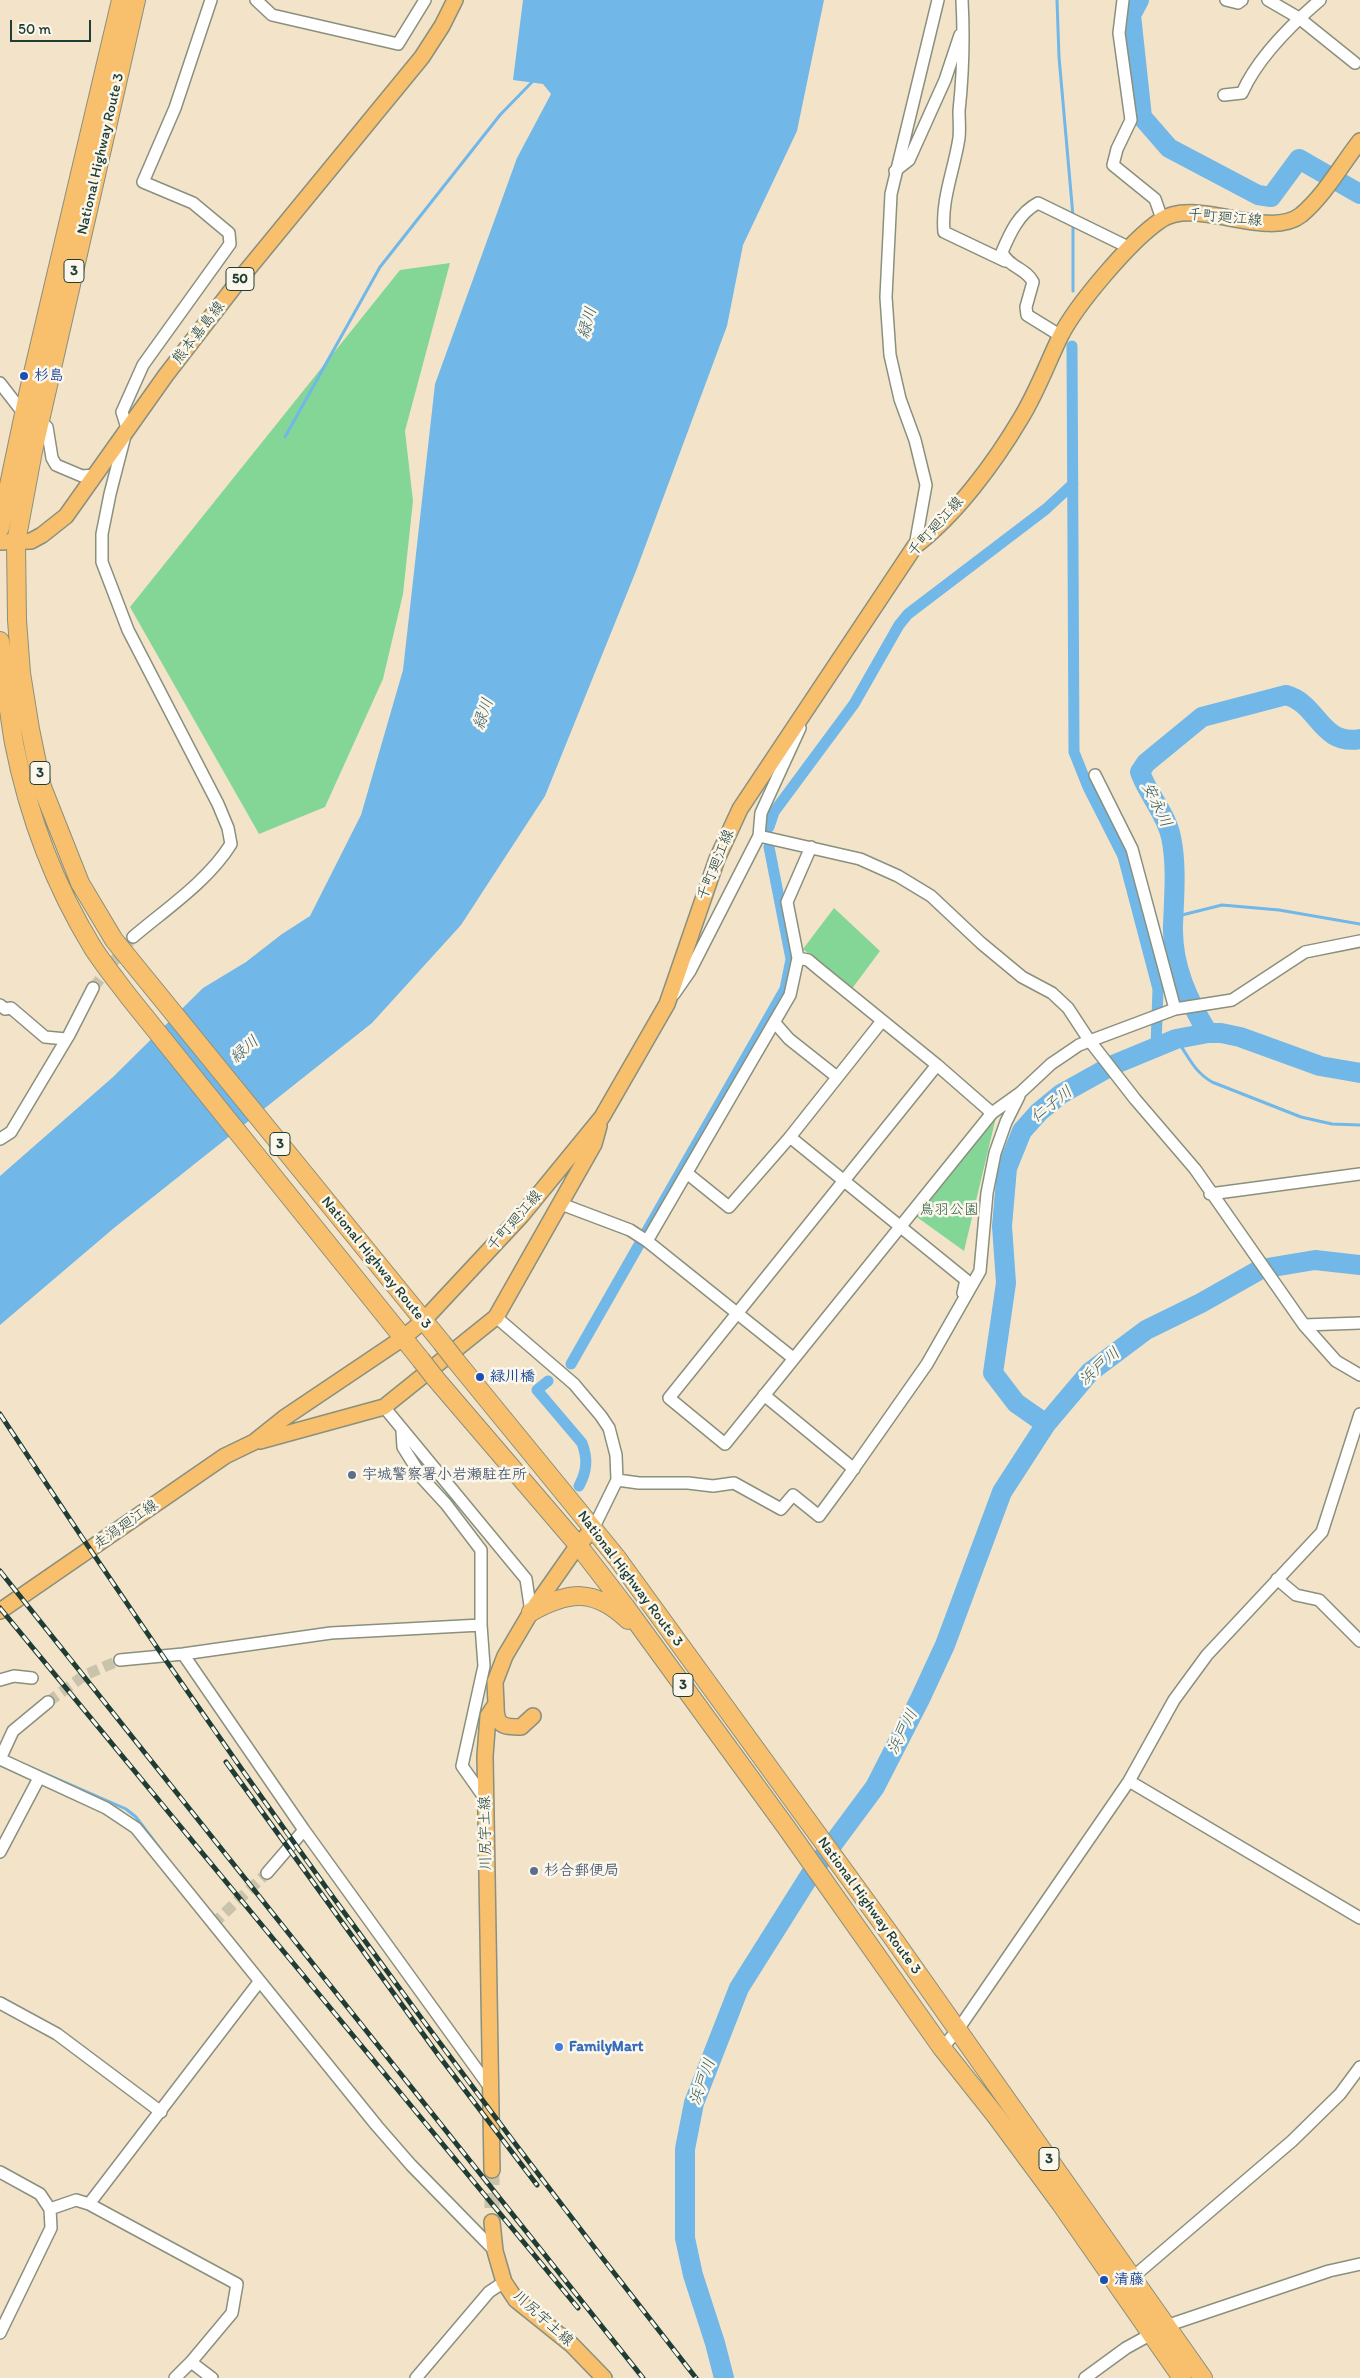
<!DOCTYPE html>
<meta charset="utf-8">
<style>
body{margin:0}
#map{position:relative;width:1360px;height:2378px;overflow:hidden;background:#f3e4c9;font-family:Itim,sans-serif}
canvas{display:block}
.scale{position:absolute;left:10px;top:20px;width:81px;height:22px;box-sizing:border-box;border:2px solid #1f3d34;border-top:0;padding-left:6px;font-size:15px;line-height:18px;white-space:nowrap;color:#1f3d34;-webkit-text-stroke:4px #fbf7ec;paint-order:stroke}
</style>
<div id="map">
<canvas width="1360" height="2378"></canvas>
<div class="scale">50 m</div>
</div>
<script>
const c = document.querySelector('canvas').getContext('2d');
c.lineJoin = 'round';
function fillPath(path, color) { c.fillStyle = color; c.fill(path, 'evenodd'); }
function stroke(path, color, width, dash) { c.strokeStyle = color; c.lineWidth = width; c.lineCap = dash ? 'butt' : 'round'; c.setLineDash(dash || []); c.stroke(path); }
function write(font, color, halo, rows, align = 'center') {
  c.font = font + ' Itim,"Klee One",sans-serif'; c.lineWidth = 5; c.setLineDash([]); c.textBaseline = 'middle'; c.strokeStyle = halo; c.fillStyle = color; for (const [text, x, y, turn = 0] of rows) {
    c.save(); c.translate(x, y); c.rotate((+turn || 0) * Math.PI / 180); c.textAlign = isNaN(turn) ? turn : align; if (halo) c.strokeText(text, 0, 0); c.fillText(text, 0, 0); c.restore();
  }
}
fillPath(new Path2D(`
 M450 263 405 431 413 501 403 594 383 679 325 807 259 834 130 607 400 270Z
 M834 908 880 951 851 990 803 949Z
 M997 1113 964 1251 914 1215Z`), '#84d697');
fillPath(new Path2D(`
 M523 0H824L797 131 743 245 727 326 636 571 545 796 461 925 372 1023 114 1228 0 1325V1176L113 1077 203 988 246 962 282 934 310 916 361 815 403 670 435 384 517 158 551 94 543 84 513 80Z`), '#71b7e8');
stroke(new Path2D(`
 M1057 0 1059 57 1073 216
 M1073 291V222
 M285 437 380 267 500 115 534 80
 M1174 917 1222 905 1279 910 1360 924
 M1176 1039C1188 1055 1193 1071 1212 1082L1301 1117 1332 1124 1360 1125
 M28 1766 126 1809 136 1817 167 1858`), '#71b7e8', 3);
stroke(new Path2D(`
 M1072 346 1074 752 1088 787 1123 856 1158 989 1156 1046
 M769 827 774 812 854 704 899 625 908 614 1046 509 1073 484
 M571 1364 785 989 791 959 769 847
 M548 1381 537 1390 582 1443C588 1459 587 1471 579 1486`), '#71b7e8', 11);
stroke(new Path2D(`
 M1139 0 1131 15 1142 117 1169 148 1258 195 1271 197 1299 159 1360 194
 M1208 1033C1188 1000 1172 966 1173 926 1174 897 1177 865 1171 837 1166 813 1148 795 1140 772L1146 763 1202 717 1286 695C1319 704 1320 746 1360 739
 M1046 1424 1016 1403 993 1373 1006 1283 1002 1226 1007 1168 1022 1131 1039 1112 1061 1094 1113 1065 1176 1039 1208 1033H1221L1240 1037 1320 1066 1360 1073
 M724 2378 715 2343 693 2275 685 2238V2149L694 2103 739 1988 812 1872 875 1787 920 1699 945 1645 1002 1492 1046 1424 1090 1372 1146 1330 1201 1303 1261 1269 1315 1260 1360 1265`), '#71b7e8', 20);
stroke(new Path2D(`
 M93 988 133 937
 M48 1702 85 1675 120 1660
 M213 1924 267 1873`), '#c9c3ab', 11, [11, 5.5]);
stroke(new Path2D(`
 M492 2170V2222`), '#c9c3ab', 15, [15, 8]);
const minor = new Path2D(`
 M256 0 272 15 398 44 425 0
 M962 0C964 37 963 74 959 111 959 120 960 129 959 138 954 171 941 199 944 232L1005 261
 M1123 0 1119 33 1131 120 1117 149 1113 165 1155 199 1162 219
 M1226 0 1238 3 1242 0
 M1268 0 1299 18 1355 63
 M1224 95 1242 93C1257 59 1292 24 1320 0
 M895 171 909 160 945 80 960 35
 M1061 336 1027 315 1026 307 1033 282C1026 268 1008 267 1002 252 1010 233 1019 213 1038 203L1130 248
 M0 383 24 414 40 421 47 427 52 458 56 465 82 476 95 475
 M915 546 926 485 915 440 900 399 890 355 886 297 891 194 938 0
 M1095 775 1132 849 1175 1009
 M759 836 860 859 898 876 931 896 981 943 1022 977 1052 993 1068 1008 1089 1040 1135 1099 1195 1169 1304 1325 1336 1361 1360 1375
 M133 937C166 909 208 881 231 844L228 828 218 804 128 630 102 562V534L110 494 127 428 122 412 143 365 230 244 229 233 193 203 143 182 175 108 211 0
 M798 958 808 960 820 970 937 1065 992 1113
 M674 994 690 971 759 836 761 813 800 728
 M0 1005 5 1009 11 1008 45 1037 66 1039
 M775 1023 789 1039 837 1077
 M937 1065 669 1398 725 1444 992 1113 1020 1093 1051 1064 1079 1045 1175 1009 1232 1000 1305 952 1360 941
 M790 1137 966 1280 963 1293
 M0 1139 11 1132 69 1035 93 988
 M688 1174 729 1207 790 1137 882 1021
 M1210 1194 1360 1174
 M561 1204 630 1230 647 1241 793 1358
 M647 1241 790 995 798 958 787 902 811 847
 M496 1317 574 1384 601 1416 609 1428 616 1455 617 1480 593 1529
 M1304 1325 1360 1323
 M764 1395 854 1469
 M384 1407 526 1579 531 1612
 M402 1431 403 1447 423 1479 446 1504 481 1550V1625L484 1666 462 1766 486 1800
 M617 1480 639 1483H688L713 1486 734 1483 781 1509 793 1495 819 1516 847 1478 927 1364 980 1271 987 1193 995 1153 1006 1122 1019 1096
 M1277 1579 1296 1595 1319 1600 1360 1641
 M183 1654 304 1830 491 2089
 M120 1660 183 1654 331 1633 481 1625
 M0 1680 14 1676 32 1678
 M0 1759 106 1808 136 1828 377 2126 411 2165 495 2251
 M0 1759 13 1731 48 1702
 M1129 1781 1360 1918
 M0 1852 39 1778
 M267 1873 304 1830
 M0 2003 57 2034 161 2112
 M942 2048 957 2031 1129 1781 1174 1700 1207 1655 1322 1532 1360 1414
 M0 2172 40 2194 50 2209 51 2228 0 2333
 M89 2204 259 1982
 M50 2209 76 2200 89 2204 237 2284 232 2313 191 2362 212 2378
 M1133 2277 1292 2141 1340 2094 1360 2067
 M175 2378 191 2362
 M416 2378 489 2292 504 2282
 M1085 2378 1126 2348 1166 2326 1329 2271 1360 2264`);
const major = new Path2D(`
 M0 542 31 541 42 535 66 516 166 375 244 274 422 57 442 26 455 0
 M260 1441 384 1407 496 1317 594 1144 599 1126
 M0 1611 225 1456 254 1442 284 1418 403 1338 423 1321 521 1216 602 1117 667 1004 717 859 740 809 915 546C956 515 995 462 1021 418 1037 392 1047 364 1060 337 1076 305 1131 240 1161 220 1195 196 1268 241 1301 215 1325 195 1341 165 1360 141
 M496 1704C496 1725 501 1727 521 1727L533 1716
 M492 2170 485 1756 488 1716 496 1704 495 1682 505 1656 531 1612 578 1545 593 1529
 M492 2222 495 2251 504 2282 516 2300 572 2345 604 2378`);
const highway = new Path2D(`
 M136 0 33 451 16 542 17 620 21 673 30 729 42 787 80 883 114 940 442 1343
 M0 528 29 390 121 0
 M0 641C5 674 8 709 14 743 28 814 55 886 93 948 104 965 117 981 129 997L421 1360
 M456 1361 617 1558 895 1941 1203 2378
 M435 1378 578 1545 625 1606 786 1827 942 2048 996 2116 1061 2204 1182 2378
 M531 1612C569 1591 594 1588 628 1620`);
stroke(minor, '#89907e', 14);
stroke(major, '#89907e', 18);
stroke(highway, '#89907e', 20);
stroke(minor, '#fff', 11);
stroke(major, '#f8bf6c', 15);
stroke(highway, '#f8bf6c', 18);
const rail = new Path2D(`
 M0 1414C218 1746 451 2067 696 2378
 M0 1571 643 2378
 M0 1608 578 2308
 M226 1762 439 2056 537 2185`);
stroke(rail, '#1f3d34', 5);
stroke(rail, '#fbf7ec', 3, [9]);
const highwayBridge = new Path2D(`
 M442 1343 456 1361
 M421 1360 435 1378`);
stroke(highwayBridge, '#89907e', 20, []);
stroke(highwayBridge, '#f8bf6c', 18);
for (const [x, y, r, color] of [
 [24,376,5,"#1a4fb4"],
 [480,1377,5,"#1a4fb4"],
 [352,1475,5,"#5c6f8a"],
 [534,1871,5,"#5c6f8a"],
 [559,2047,5,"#3f7fe0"],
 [1104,2280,5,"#1a4fb4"]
]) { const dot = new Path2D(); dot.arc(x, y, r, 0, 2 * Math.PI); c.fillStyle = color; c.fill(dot); stroke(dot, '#fbf7ec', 2); }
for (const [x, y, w] of [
 [74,271,20],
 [240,279,28],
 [40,773,20],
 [280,1144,20],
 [683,1685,20],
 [1049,2159,20]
]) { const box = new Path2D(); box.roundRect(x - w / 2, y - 11.5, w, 23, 4); c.fillStyle = '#fbf7ec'; c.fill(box); stroke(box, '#1f3d34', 1); }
write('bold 14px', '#1f3d34', null, [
 ["3",74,271],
 ["50",240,279],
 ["3",40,773],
 ["3",280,1144],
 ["3",683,1685],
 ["3",1049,2159]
]);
write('15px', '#1f3d34', '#fbf7ec', [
 ["National Highway Route 3",101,154,-77],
 ["千町廻江線",1225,218,5],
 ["熊本嘉島線",199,333,-52],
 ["千町廻江線",936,527,-48],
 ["千町廻江線",716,865,-68],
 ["千町廻江線",515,1221,-49],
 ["National Highway Route 3",376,1263,51],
 ["走潟廻江線",126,1525,-35],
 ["National Highway Route 3",630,1579,53],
 ["川尻宇土線",486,1833,-91],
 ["National Highway Route 3",869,1906,54],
 ["川尻宇土線",543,2319,42]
]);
write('bold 15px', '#164399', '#fbf7ec', [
 ["杉島",34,376],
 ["緑川橋",490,1377],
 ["清藤",1114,2280]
], 'left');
write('15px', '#335c48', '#fbf7ec', [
 ["鳥羽公園",949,1210]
]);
write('bold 15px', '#4e5e75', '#fbf7ec', [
 ["宇城警察署小岩瀬駐在所",362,1475],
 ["杉合郵便局",544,1871]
], 'left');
write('bold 15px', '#366cbe', '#fbf7ec', [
 ["FamilyMart",569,2047]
], 'left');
write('italic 16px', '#345c61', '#fbf7ec', [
 ["緑川",588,323,-74],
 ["緑川",484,714,-71],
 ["安永川",1156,805,64],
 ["緑川",245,1050,-41],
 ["仁子川",1052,1105,-38],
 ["浜戸川",1100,1367,-41],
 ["浜戸川",903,1732,-63],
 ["浜戸川",703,2082,-70]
]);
</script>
